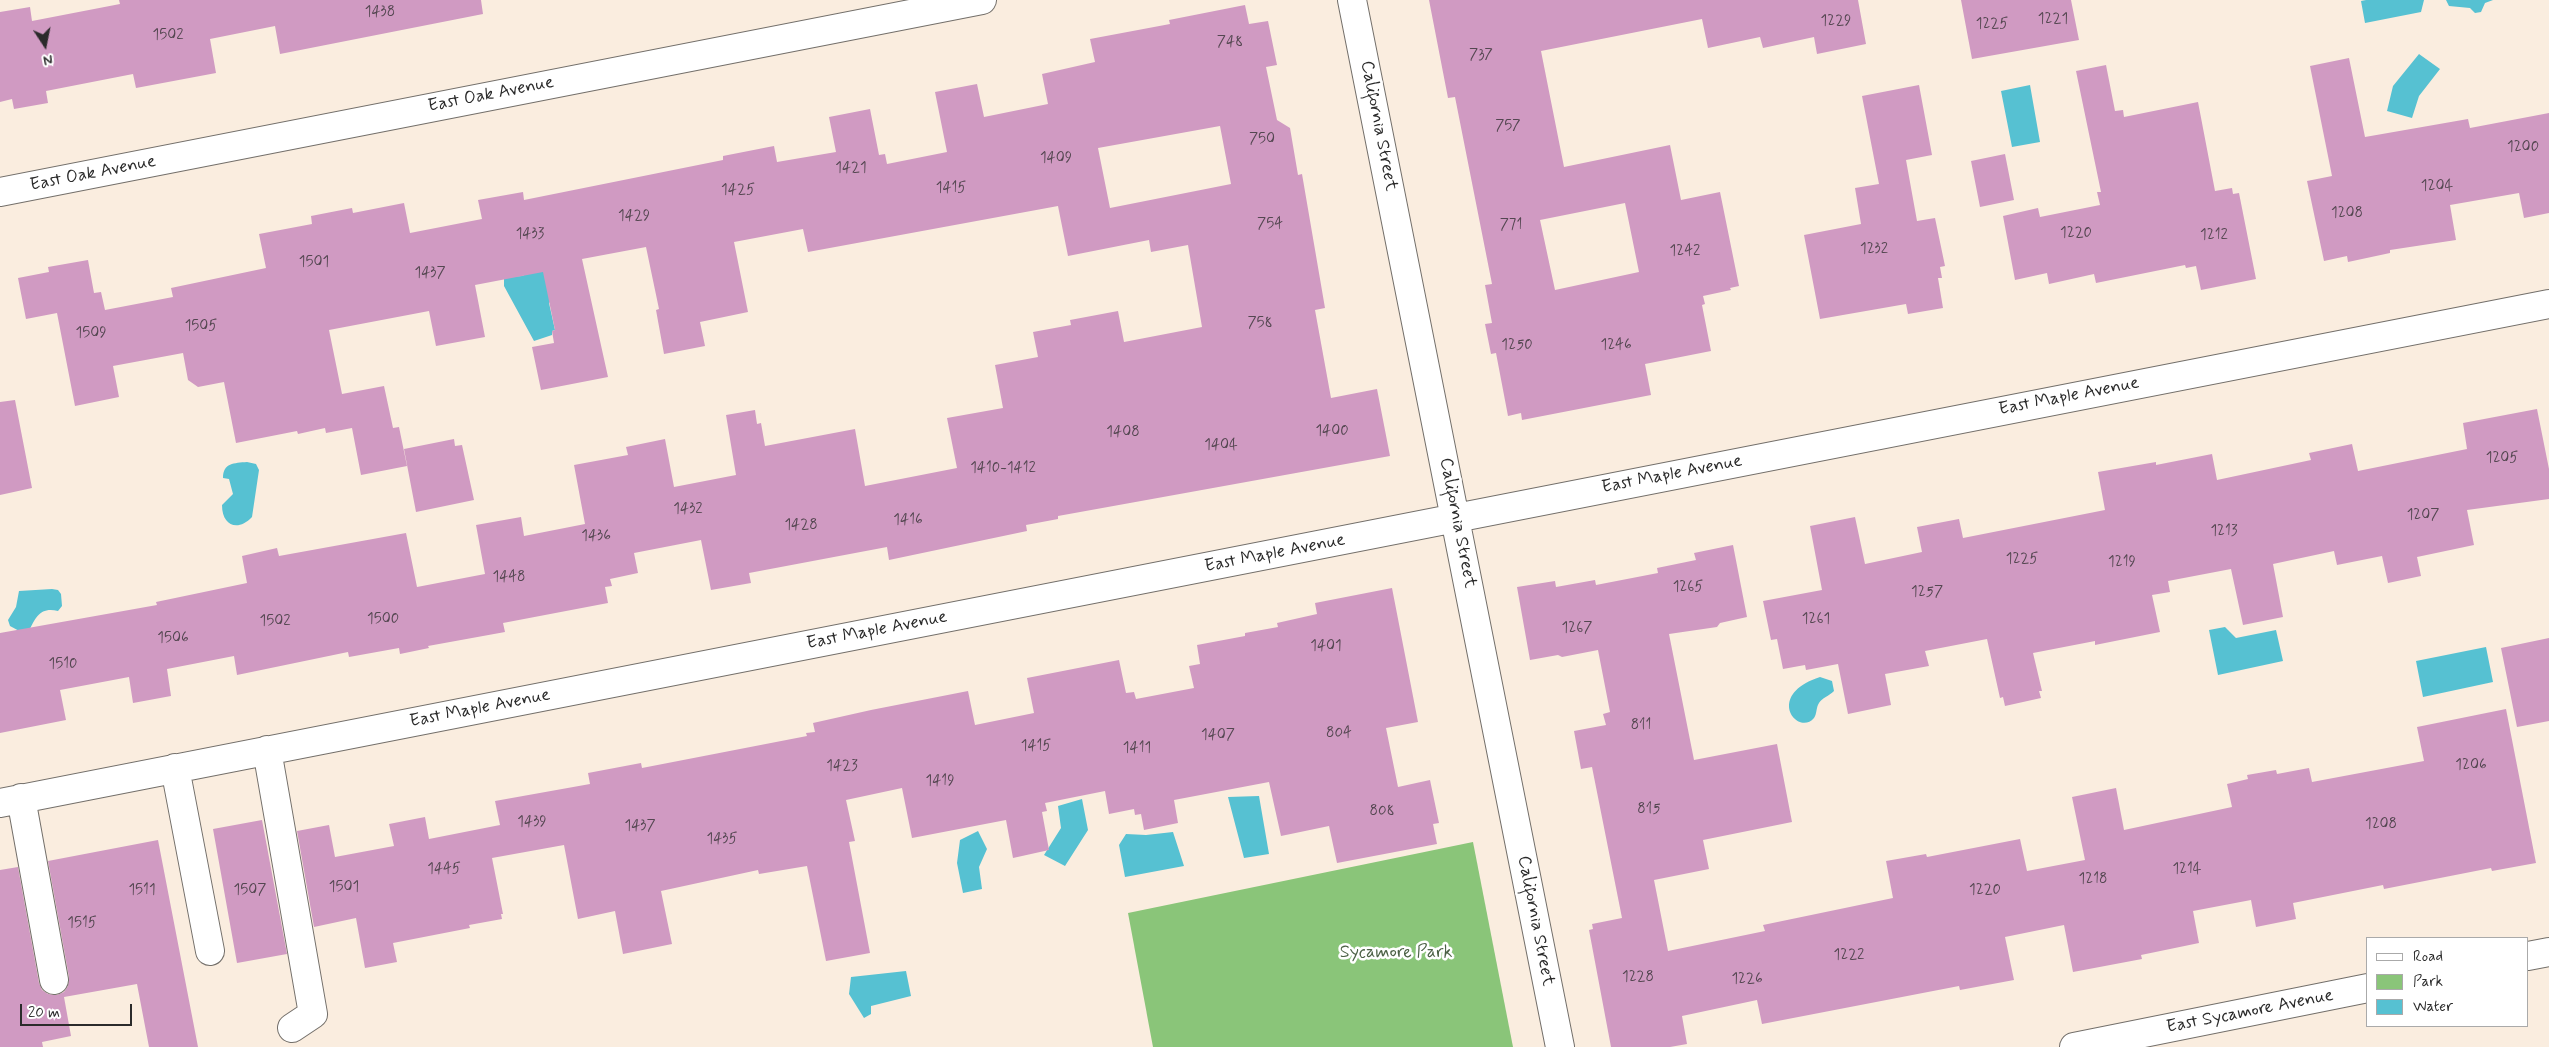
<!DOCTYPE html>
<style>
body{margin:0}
#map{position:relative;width:2549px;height:1047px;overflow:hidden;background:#faeddf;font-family:Mynerve,sans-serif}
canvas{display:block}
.legend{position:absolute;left:2366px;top:937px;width:162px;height:90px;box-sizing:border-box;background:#fff;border:1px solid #aaa;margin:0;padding:6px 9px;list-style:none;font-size:15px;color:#2b2b2b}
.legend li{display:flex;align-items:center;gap:10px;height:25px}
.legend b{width:25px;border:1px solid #aaa}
.north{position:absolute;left:20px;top:20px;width:50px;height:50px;-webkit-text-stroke:4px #fff;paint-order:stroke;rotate:169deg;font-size:14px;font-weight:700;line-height:20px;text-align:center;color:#2b2b2b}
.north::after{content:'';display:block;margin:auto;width:18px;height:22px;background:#2b2b2b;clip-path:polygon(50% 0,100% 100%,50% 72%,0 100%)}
.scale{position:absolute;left:20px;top:1004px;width:112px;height:22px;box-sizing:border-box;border:2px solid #2b2b2b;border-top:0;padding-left:6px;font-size:15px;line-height:18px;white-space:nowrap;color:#2b2b2b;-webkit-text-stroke:4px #fff;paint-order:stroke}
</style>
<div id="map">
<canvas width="2549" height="1047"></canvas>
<ul class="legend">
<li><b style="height:6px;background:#fff"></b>Road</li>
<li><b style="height:14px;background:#8ac579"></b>Park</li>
<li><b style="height:14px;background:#56c1d2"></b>Water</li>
</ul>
<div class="north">N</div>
<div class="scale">20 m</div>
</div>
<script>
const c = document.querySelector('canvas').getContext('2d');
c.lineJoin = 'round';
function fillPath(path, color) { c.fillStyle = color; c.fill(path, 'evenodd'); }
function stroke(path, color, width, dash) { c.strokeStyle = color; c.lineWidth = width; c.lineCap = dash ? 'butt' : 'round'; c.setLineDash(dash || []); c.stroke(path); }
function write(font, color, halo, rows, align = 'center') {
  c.font = font + ' Mynerve,sans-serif'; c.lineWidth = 5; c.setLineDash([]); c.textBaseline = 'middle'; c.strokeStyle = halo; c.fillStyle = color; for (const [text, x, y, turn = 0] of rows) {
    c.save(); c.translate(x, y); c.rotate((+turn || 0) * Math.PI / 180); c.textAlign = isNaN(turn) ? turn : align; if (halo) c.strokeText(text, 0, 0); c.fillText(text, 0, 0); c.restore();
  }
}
fillPath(new Path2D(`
 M1473 842 1513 1047H1153L1128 913Z`), '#8ac579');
fillPath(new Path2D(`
 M2366 0H2424L2421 12 2365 23 2361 1Z
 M2446 0H2493L2485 3 2481 12 2475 13 2470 8 2449 6Z
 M2419 54 2440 69 2419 96 2412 118 2387 111 2393 86Z
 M2030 85 2040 142 2012 147 2001 91Z
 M563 257 559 291 549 303 555 330 552 331V335L534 341 504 286V277L522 276Z
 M247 462 256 464 259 470 252 517C238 532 222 526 222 505L233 494 229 479 223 478C223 463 234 463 247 462Z
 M52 589 58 590 61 594 62 606 58 611C40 607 36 617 29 631L23 633 10 626 8 620 16 607 19 591Z
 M2225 627 2236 638 2276 630 2283 661 2218 675 2209 630Z
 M2486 647 2493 682 2423 697 2416 661Z
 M1820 677 1832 681 1834 691C1829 696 1822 698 1819 703 1816 707 1817 714 1814 718 1798 737 1764 695 1820 677Z
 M1259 796 1269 854 1244 858 1228 797Z
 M1082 799 1088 830 1065 866 1044 855 1061 828 1058 806Z
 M978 831 987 849 979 867 982 889 963 893 957 863 960 840Z
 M1173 832 1184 866 1125 877 1119 845 1126 834 1146 835Z
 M906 971 911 996 871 1006V1014L864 1018 849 994 851 977Z`), '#56c1d2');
fillPath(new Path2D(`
 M119 0H481L483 14 280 54 275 26 210 39 216 73 136 88 133 74 46 91 48 103 14 109 12 99 0 102V12L30 7 32 21 120 4Z
 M1429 0H1858L1866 44 1817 54 1814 37 1763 48 1760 37 1708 48 1702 19 1541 51 1564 167 1670 145 1681 200 1720 192 1739 286 1730 288 1731 290 1703 296 1705 304 1702 305 1711 351 1645 364 1651 395 1522 420 1521 413 1508 416 1496 353 1491 354 1485 324 1492 323 1485 285 1492 284 1455 97 1448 98ZM1625 203 1639 272 1555 290 1540 220Z
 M1961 0H2071L2079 40 1972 59Z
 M1245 5 1249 24 1268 21 1277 65 1266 67 1277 120 1290 128 1298 175 1302 174 1325 308 1315 310 1331 398 1377 389 1390 456 1058 516V519L1026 525 1027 531 889 560 887 547 749 573 751 583 711 590 701 540 634 553 638 573 610 579 612 586 605 587 608 603 503 623 505 632 428 646 429 648 400 654 399 648 349 657 348 652 237 675 234 656 167 669 171 696 133 703 129 677 60 690 66 720 0 733V633L157 605 156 602 247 583 242 556 277 548 279 556 406 533 417 587 485 574 476 525 521 517 524 536 585 524 574 465 628 455 626 447 665 439 674 487 736 475 726 415 755 410 757 424 761 423 765 446 855 429 865 486 957 468 947 418 1003 408 995 365 1038 357 1033 332 1071 325 1070 320 1118 311 1124 342 1202 327 1188 245 1151 252 1149 240 1068 256 1058 206 808 252 803 229 734 242 748 312 700 322 705 346 664 354 656 310 659 309 646 247 582 259 608 377 541 390 532 347 554 343 552 331 555 330 543 272 475 285 485 337 436 346 429 311 329 330 342 394 384 386 393 428 399 427 407 466 361 475 352 428 326 433 325 428 298 434 297 431 236 443 224 382 198 387 188 380 183 353 113 366 119 397 75 406 57 313 26 319 18 278 49 272 48 267 88 260 94 293 101 292 105 310 173 297 171 288 266 268 259 234 312 224 311 216 352 208 353 213 404 203 410 233 482 219 478 200 523 192 524 200 723 160V156L774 146 777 162 836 152 829 117 870 109 879 155 885 154 887 164 947 152 935 92 977 84 984 117 1048 104 1042 74 1095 62 1090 39 1170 24 1169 20ZM1220 126 1231 184 1110 208 1098 148Z
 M2349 58 2365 137 2468 119 2470 128 2549 113V213L2524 218 2519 193 2450 205 2456 240 2390 250V253L2348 262 2347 256 2324 261 2307 181 2332 176 2310 66Z
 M2106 65 2115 111 2123 110 2124 117 2198 102 2215 191 2232 188 2233 194 2239 193 2256 279 2201 290 2196 266 2186 268 2185 265 2096 283 2094 274 2049 284 2047 273 2015 280 2003 216 2038 208 2040 217 2100 205 2097 192H2101L2076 71Z
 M1919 85 1932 155 1906 160 1917 221 1935 218 1945 266 1940 267 1942 278H1938L1943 308 1908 314 1906 304 1820 319 1804 235 1861 224 1855 188 1879 184 1862 96Z
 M2005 154 2014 200 1980 207 1971 161Z
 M15 400 32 488 0 495V402Z
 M2537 409 2549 469V499L2467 510 2474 545 2417 557 2421 576 2388 583 2382 556 2337 565 2334 551 2273 564 2283 617 2243 625 2231 569 2168 581 2170 592 2152 595 2160 632 2095 645V641L2033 653 2042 691H2039L2041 698 2005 706 2003 697 2000 698 1987 639 1925 651 1929 666 1885 674 1891 705 1848 714 1838 664 1806 670 1805 665 1783 669 1777 639 1771 640 1763 601 1822 590 1810 526 1855 517 1865 564 1922 552 1917 527 1959 519 1963 538 2105 510 2098 472 2156 462V465L2212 454 2217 480 2311 460 2309 453 2352 444 2358 471 2467 449 2463 423Z
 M454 439 455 446 462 445 474 500 416 512 404 449Z
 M1733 545 1747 617 1720 623 1717 627 1669 634 1694 760 1777 744 1792 822 1703 840 1709 869 1654 880 1668 951 1765 931 1763 925 1893 898 1886 861 1926 854 1927 857 2020 839 2027 871 2085 860 2072 797 2116 788 2124 830 2232 807 2227 784 2248 779 2247 775 2276 770 2277 774 2309 768 2312 782 2424 761 2417 727 2506 709 2536 863 2492 871 2491 868 2384 889 2383 885 2293 903 2296 919 2256 927 2251 900 2193 911 2199 943 2141 955 2142 959 2073 972 2064 925 2005 937 2014 980 1960 990 1959 986 1762 1024 1757 1000 1682 1016 1687 1044 1670 1047H1611L1589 930 1593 929 1592 924 1622 918 1592 767 1581 769 1574 731 1606 725 1603 714 1610 712 1598 650 1562 657 1558 655 1530 660 1517 587 1555 581 1556 587 1595 580 1596 585 1658 573 1657 568 1696 560 1694 553Z
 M1392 588 1418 722 1386 728 1398 787 1430 780 1439 823 1433 824 1437 844 1337 863 1329 826 1281 836 1269 782 1174 800 1178 823 1144 830 1141 814 1135 815 1134 809 1109 814 1105 791 1045 803 1047 811 1042 812 1049 850 1013 858 1006 820 912 838 902 788 846 800 855 841 849 842 870 953 826 961 807 866 759 874 758 870 661 891 672 944 623 954 615 911 578 919 564 845 492 858 503 914H501L502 919 469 925 470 928 393 943 397 962 365 968 356 918 314 927 297 831 329 825 335 857 394 846 389 824 425 817 429 839 500 825 495 801 590 784 588 773 641 763 642 768 807 736 806 733 815 732 813 723 871 710 968 691 975 725 1034 713 1027 678 1119 660 1126 693 1134 692 1136 699 1194 688 1189 666 1200 664 1197 645 1245 636V633L1278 627 1277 623 1317 614 1315 603Z
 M2549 638V721L2517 727 2501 648Z
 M262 820 287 954 237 963 213 829Z
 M158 840 198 1047H149L137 984 64 997 71 1036 42 1042 43 1047H0V870L18 867 39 983 42 990 48 994 57 995 64 992 68 986 69 977 48 861Z`), '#d09ac2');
const minor = new Path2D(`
 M1352 0 1560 1047
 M0 192 982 0
 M267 750 313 1014 292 1028
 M175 768 210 951
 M21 798 54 980
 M0 803 2549 304
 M2528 956 2549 952
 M2074 1047 2368 988`);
stroke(minor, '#736f6a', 30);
stroke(minor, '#fff', 28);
write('15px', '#544751', null, [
 ["1438",380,13],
 ["1221",2053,20],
 ["1229",1836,22],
 ["1225",1992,25],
 ["1502",168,36],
 ["748",1230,43],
 ["737",1481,56],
 ["757",1508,127],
 ["750",1262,140],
 ["1200",2523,148],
 ["1409",1056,159],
 ["1421",851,169],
 ["1204",2437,187],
 ["1415",951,189],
 ["1425",738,191],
 ["1208",2347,214],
 ["1429",634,217],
 ["754",1270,225],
 ["771",1511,226],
 ["1220",2076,234],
 ["1433",530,235],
 ["1212",2214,236],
 ["1232",1874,250],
 ["1242",1685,252],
 ["1501",314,263],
 ["1437",430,274],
 ["758",1260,324],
 ["1505",201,327],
 ["1509",91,334],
 ["1250",1517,346],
 ["1246",1616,346],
 ["1400",1332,432],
 ["1408",1123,433],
 ["1404",1221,446],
 ["1205",2502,459],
 ["1410-1412",1003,469],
 ["1432",688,510],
 ["1207",2423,516],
 ["1416",908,521],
 ["1428",801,526],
 ["1213",2224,532],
 ["1436",596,537],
 ["1225",2022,560],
 ["1219",2122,563],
 ["1448",509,578],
 ["1265",1688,588],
 ["1257",1927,593],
 ["1500",383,620],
 ["1261",1816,620],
 ["1502",275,622],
 ["1267",1577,629],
 ["1506",173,639],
 ["1401",1326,647],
 ["1510",63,665],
 ["811",1641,726],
 ["804",1339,734],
 ["1407",1218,736],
 ["1415",1036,747],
 ["1411",1137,749],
 ["1206",2471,766],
 ["1423",842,767],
 ["1419",940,782],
 ["815",1649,810],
 ["808",1382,812],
 ["1439",532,823],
 ["1208",2381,825],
 ["1437",640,827],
 ["1435",722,840],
 ["1445",444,870],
 ["1214",2187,870],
 ["1218",2093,880],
 ["1501",344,888],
 ["1511",142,891],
 ["1507",250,891],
 ["1220",1985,891],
 ["1515",82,924],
 ["1222",1849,956],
 ["1228",1638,978],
 ["1226",1747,980]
]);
write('18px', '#2b2b2b', '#fff', [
 ["East Oak Avenue",491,95,-11],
 ["California Street",1378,126,79],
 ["East Oak Avenue",93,174,-11],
 ["East Maple Avenue",2069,397,-11],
 ["East Maple Avenue",1672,475,-11],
 ["California Street",1457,523,79],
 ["East Maple Avenue",1275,554,-11],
 ["East Maple Avenue",877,631,-11],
 ["East Maple Avenue",480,709,-11],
 ["California Street",1535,921,79],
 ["East Sycamore Avenue",2250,1012,-11]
]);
write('18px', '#4c6146', '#fff', [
 ["Sycamore Park",1396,953]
]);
</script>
